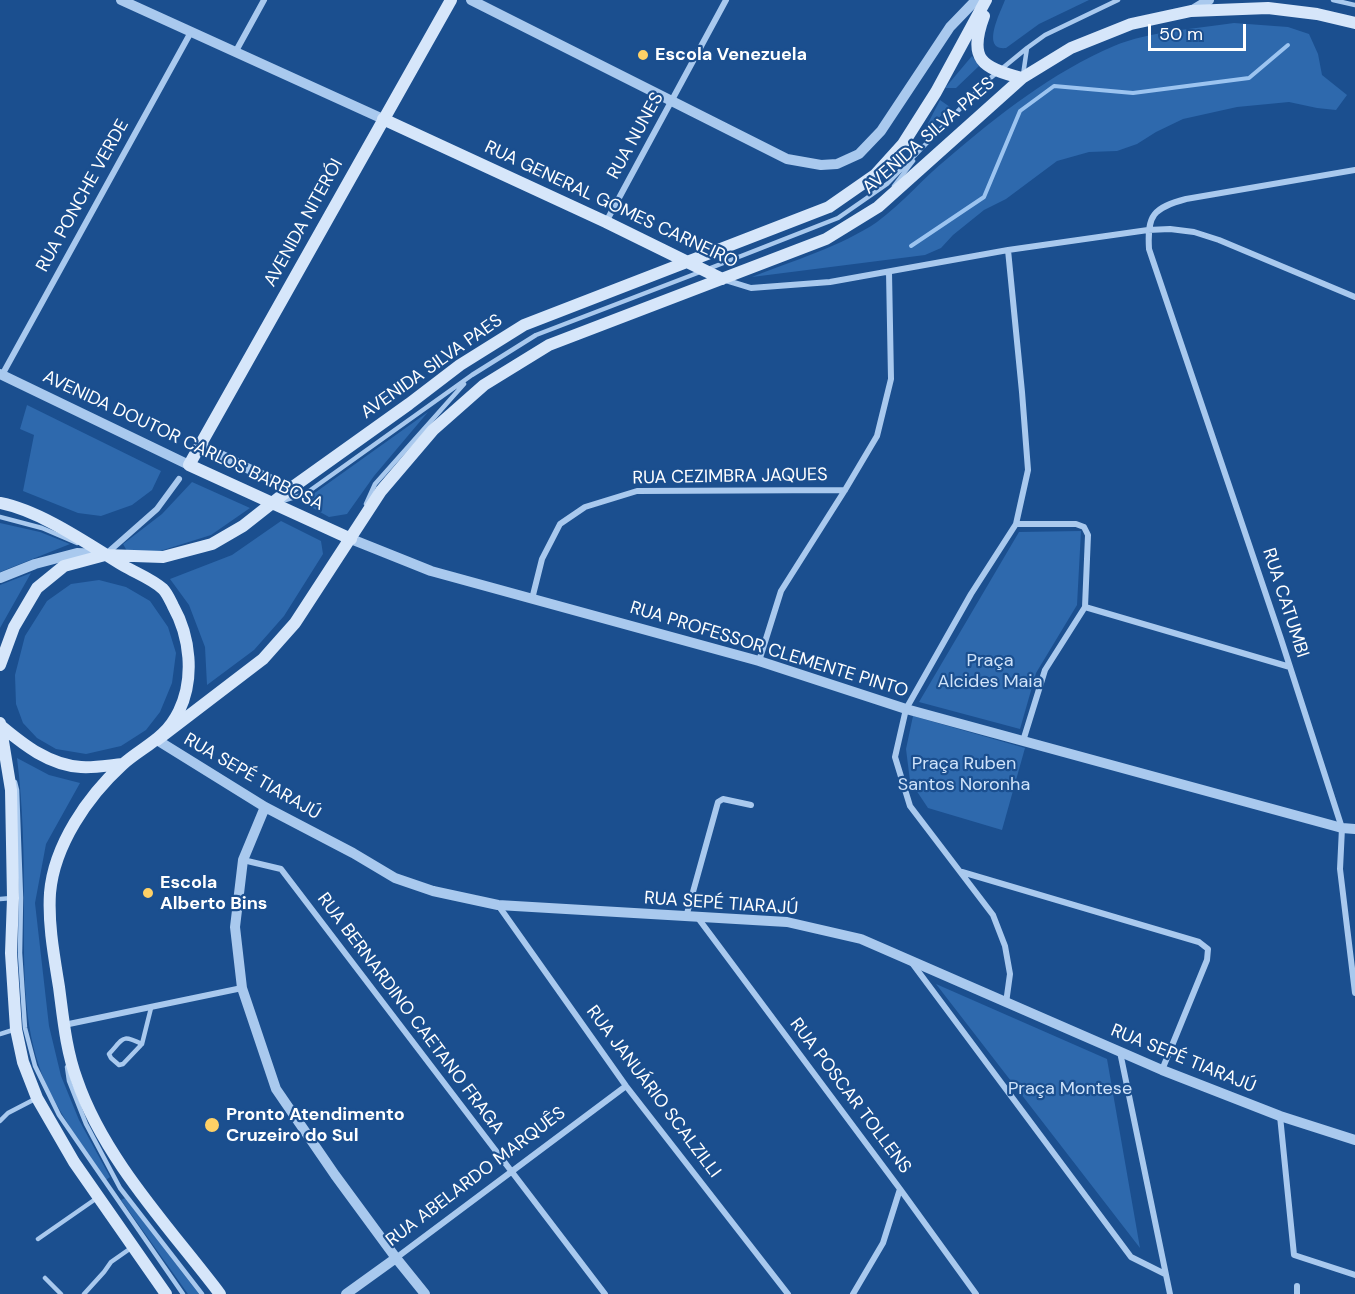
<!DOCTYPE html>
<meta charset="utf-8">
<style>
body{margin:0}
#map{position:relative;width:1355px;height:1294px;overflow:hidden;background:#1b4f8f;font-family:"DM Sans",sans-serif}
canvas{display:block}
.scale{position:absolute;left:1148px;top:24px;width:98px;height:27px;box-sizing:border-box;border:3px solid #fff;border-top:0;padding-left:8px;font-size:18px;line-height:21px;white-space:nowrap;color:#fff;-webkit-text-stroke:4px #1b4f8f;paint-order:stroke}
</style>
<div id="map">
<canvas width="1355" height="1294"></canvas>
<div class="scale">50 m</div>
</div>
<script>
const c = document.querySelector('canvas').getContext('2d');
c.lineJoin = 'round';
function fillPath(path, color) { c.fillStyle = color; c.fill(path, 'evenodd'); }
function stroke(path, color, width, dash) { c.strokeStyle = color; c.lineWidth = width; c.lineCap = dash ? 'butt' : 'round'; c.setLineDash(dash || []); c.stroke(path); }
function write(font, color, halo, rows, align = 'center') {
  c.font = font + ' "DM Sans",sans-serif'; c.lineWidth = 4.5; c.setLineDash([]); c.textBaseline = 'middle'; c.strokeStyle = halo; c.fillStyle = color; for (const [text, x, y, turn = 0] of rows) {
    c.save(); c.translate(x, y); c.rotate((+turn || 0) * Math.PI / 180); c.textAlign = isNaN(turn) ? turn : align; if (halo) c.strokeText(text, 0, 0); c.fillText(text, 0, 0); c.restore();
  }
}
fillPath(new Path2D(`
 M1005 0H1089L1039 24 1006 48C980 51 1001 11 1005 0Z
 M1234 23 1288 27 1309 34 1318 54 1322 75 1347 95 1336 110 1317 108 1289 102 1237 107 1183 119 1156 132 1137 144 1117 151 1089 152 1057 161 1006 199 984 210 953 235 941 248 925 255 752 277C792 261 842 246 877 222 903 203 923 178 948 158 998 115 1053 72 1114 46 1150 31 1195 29 1234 23Z
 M972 56 979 66 956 88H945Z
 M940 100 950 107 923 133Z
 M27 405 161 471 152 490 132 505 101 516 78 513 23 491 34 435 20 429Z
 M428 412 374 476 347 514 329 517 302 502Z
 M192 482 250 508 211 535 157 552 127 551 123 544 162 514Z
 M281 521 321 541 323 554 284 616 254 650 207 685 205 647 189 605 170 579 232 555Z
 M0 523 40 532 70 544 0 572Z
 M1081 531 1077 605 1036 673 1020 729 919 702 1019 532Z
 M31 573 0 628V585Z
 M99 580 126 587 150 601 168 627 176 653 172 683 160 712 146 730 121 746 86 754 56 749 37 738 23 723 16 704 15 675 25 636 47 601 71 584Z
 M913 716 1025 748 1002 830 928 808 910 781 906 749Z
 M17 758 49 775 80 783 46 844 35 903 49 1026 61 1076 79 1120 110 1177 106 1180C82 1144 53 1107 39 1066 22 1015 24 958 24 904 24 855 23 806 17 758Z
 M936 984 1107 1059 1140 1248Z
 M125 1198 199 1294H188L121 1200Z`), '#2e69ad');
stroke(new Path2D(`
 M911 246 984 197 1020 111 1054 86 1133 93 1249 78 1288 45`), '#9cc4f0', 4);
stroke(new Path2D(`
 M1333 0 1355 5
 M1023 75 1027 48
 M894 186 913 161
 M708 269 838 218 887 184 988 80 1027 48 1045 35 1118 0
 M282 501 305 494 472 375 536 335 700 272
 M366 504 375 484 464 384
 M0 517 42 528 77 543
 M15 782 17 790 21 898 20 953 25 1028 35 1066 59 1115 183 1294
 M0 899 12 898
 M0 1034 16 1029
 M142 1044C121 1034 124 1038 109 1054L111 1058 119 1065 123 1064 142 1044 151 1008
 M67 1067 69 1081 86 1124 120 1188 202 1294
 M0 1121 8 1113 35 1099
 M38 1239 97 1198
 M45 1278 61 1294
 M84 1294 104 1272 111 1262 131 1248`), '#a9c9ee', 4.5);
stroke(new Path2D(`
 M236 51 264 0
 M1355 170 1186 199C1153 208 1147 215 1149 249L1281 639 1342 828 1340 869 1355 993
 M606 222 726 0
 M725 280 751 288 830 282 1008 250 1148 230 1170 229 1194 232 1219 240 1355 297
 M2 375 191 32
 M1016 524H1076L1084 527 1088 535 1085 607 1045 670 1023 741
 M106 554 157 509 179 479
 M532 599 542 559 560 524 585 507 637 491 845 490
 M1085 607 1290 667
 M759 661 781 591 845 490 877 436 891 379 889 272
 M243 860 281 869 605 1294
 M962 872 1199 942 1208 949 1207 960 1162 1070
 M498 905 626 1086 788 1294
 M686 917 718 802 723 799 751 805
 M698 918 900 1189 976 1294
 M912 963 1131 1257 1165 1274
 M1006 1003 1010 974 1005 946 993 915 910 806 895 757 906 709 971 594 1016 524 1028 470 1022 392 1008 250
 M64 1025 242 988
 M1120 1052 1170 1294
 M1280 1116 1294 1255 1355 1275
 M396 1258 626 1086
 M1297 1286V1294
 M853 1294 883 1243 900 1189`), '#a9c9ee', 6);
stroke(new Path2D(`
 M121 0 383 119
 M471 0 787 159 821 165 837 164 859 154 881 131 950 27 976 0
 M1191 11 1209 0
 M0 374 189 465
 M200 445 290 489
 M351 539 431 571 759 661 906 709 1342 828 1355 829
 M0 578 35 564 77 553 102 554
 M157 740 265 807 353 853 395 878 433 891 498 905 787 922 861 939 1162 1070 1280 1116 1355 1140
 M265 807 243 860 235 927 242 988 276 1089 335 1175 396 1258 425 1294
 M346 1294 396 1258`), '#a9c9ee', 10);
stroke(new Path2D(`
 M984 16C968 59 981 68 1022 78
 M383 119 606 222 722 279
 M0 503C41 511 88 544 124 566 136 573 152 579 163 589 167 593 170 600 173 606 190 636 195 678 179 711 165 740 143 746 122 765 88 796 54 845 50 893 48 924 54 956 59 987 63 1017 66 1051 77 1080 104 1159 170 1228 220 1294
 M351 539 189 465 451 0
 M0 665 14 627 37 588 64 566 105 555 163 557 212 544 243 526 290 489 409 404 460 365 524 325 829 207 875 175 903 144 936 92 986 0
 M0 723 11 790 13 898 11 953 16 1029 23 1062 37 1098 74 1162 166 1294
 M0 725C24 745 49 765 81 767 95 768 110 765 123 764
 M157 740 263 659 295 623 381 491 433 430 484 385 549 345 826 239 878 207 1022 78 1071 48 1131 24 1191 11 1268 8 1317 14 1355 23`), '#d6e6fa', 12);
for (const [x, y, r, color] of [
 [643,55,6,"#ffd166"],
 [148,893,6,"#ffd166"],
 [212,1125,8,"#ffd166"]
]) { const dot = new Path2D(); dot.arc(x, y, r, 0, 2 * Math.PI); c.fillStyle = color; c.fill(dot); stroke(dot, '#1b4f8f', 2); }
write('bold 18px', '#fff', '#1b4f8f', [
 ["Escola Venezuela",655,55],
 ["Escola",160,883],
 ["Alberto Bins",160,904],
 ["Pronto Atendimento",226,1115],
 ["Cruzeiro do Sul",226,1136]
], 'left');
write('18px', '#fff', '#1b4f8f', [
 ["RUA NUNES",636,136,-61],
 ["AVENIDA SILVA PAES",929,136,-41],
 ["RUA PONCHE VERDE",83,196,-61],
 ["RUA GENERAL GOMES CARNEIRO",611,205,25],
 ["AVENIDA NITERÓI",304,223,-61],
 ["AVENIDA SILVA PAES",432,367,-35],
 ["AVENIDA DOUTOR CARLOS BARBOSA",183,441,25],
 ["RUA CEZIMBRA JAQUES",730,477,-1],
 ["RUA CATUMBI",1285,603,72],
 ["RUA PROFESSOR CLEMENTE PINTO",769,650,17],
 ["RUA SEPÉ TIARAJÚ",252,777,30],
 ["RUA SEPÉ TIARAJÚ",721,904,4],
 ["RUA BERNARDINO CAETANO FRAGA",410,1014,53],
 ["RUA SEPÉ TIARAJÚ",1183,1059,22],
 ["RUA JANUÁRIO SCALZILLI",653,1092,53],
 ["RUA POSCAR TOLLENS",850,1096,53],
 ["RUA ABELARDO MARQUÊS",476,1177,-37]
]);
write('18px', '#cfe3fa', '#1b4f8f', [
 ["Praça",990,661],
 ["Alcides Maia",990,682],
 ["Praça Ruben",964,764],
 ["Santos Noronha",964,785],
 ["Praça Montese",1070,1089]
]);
</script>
